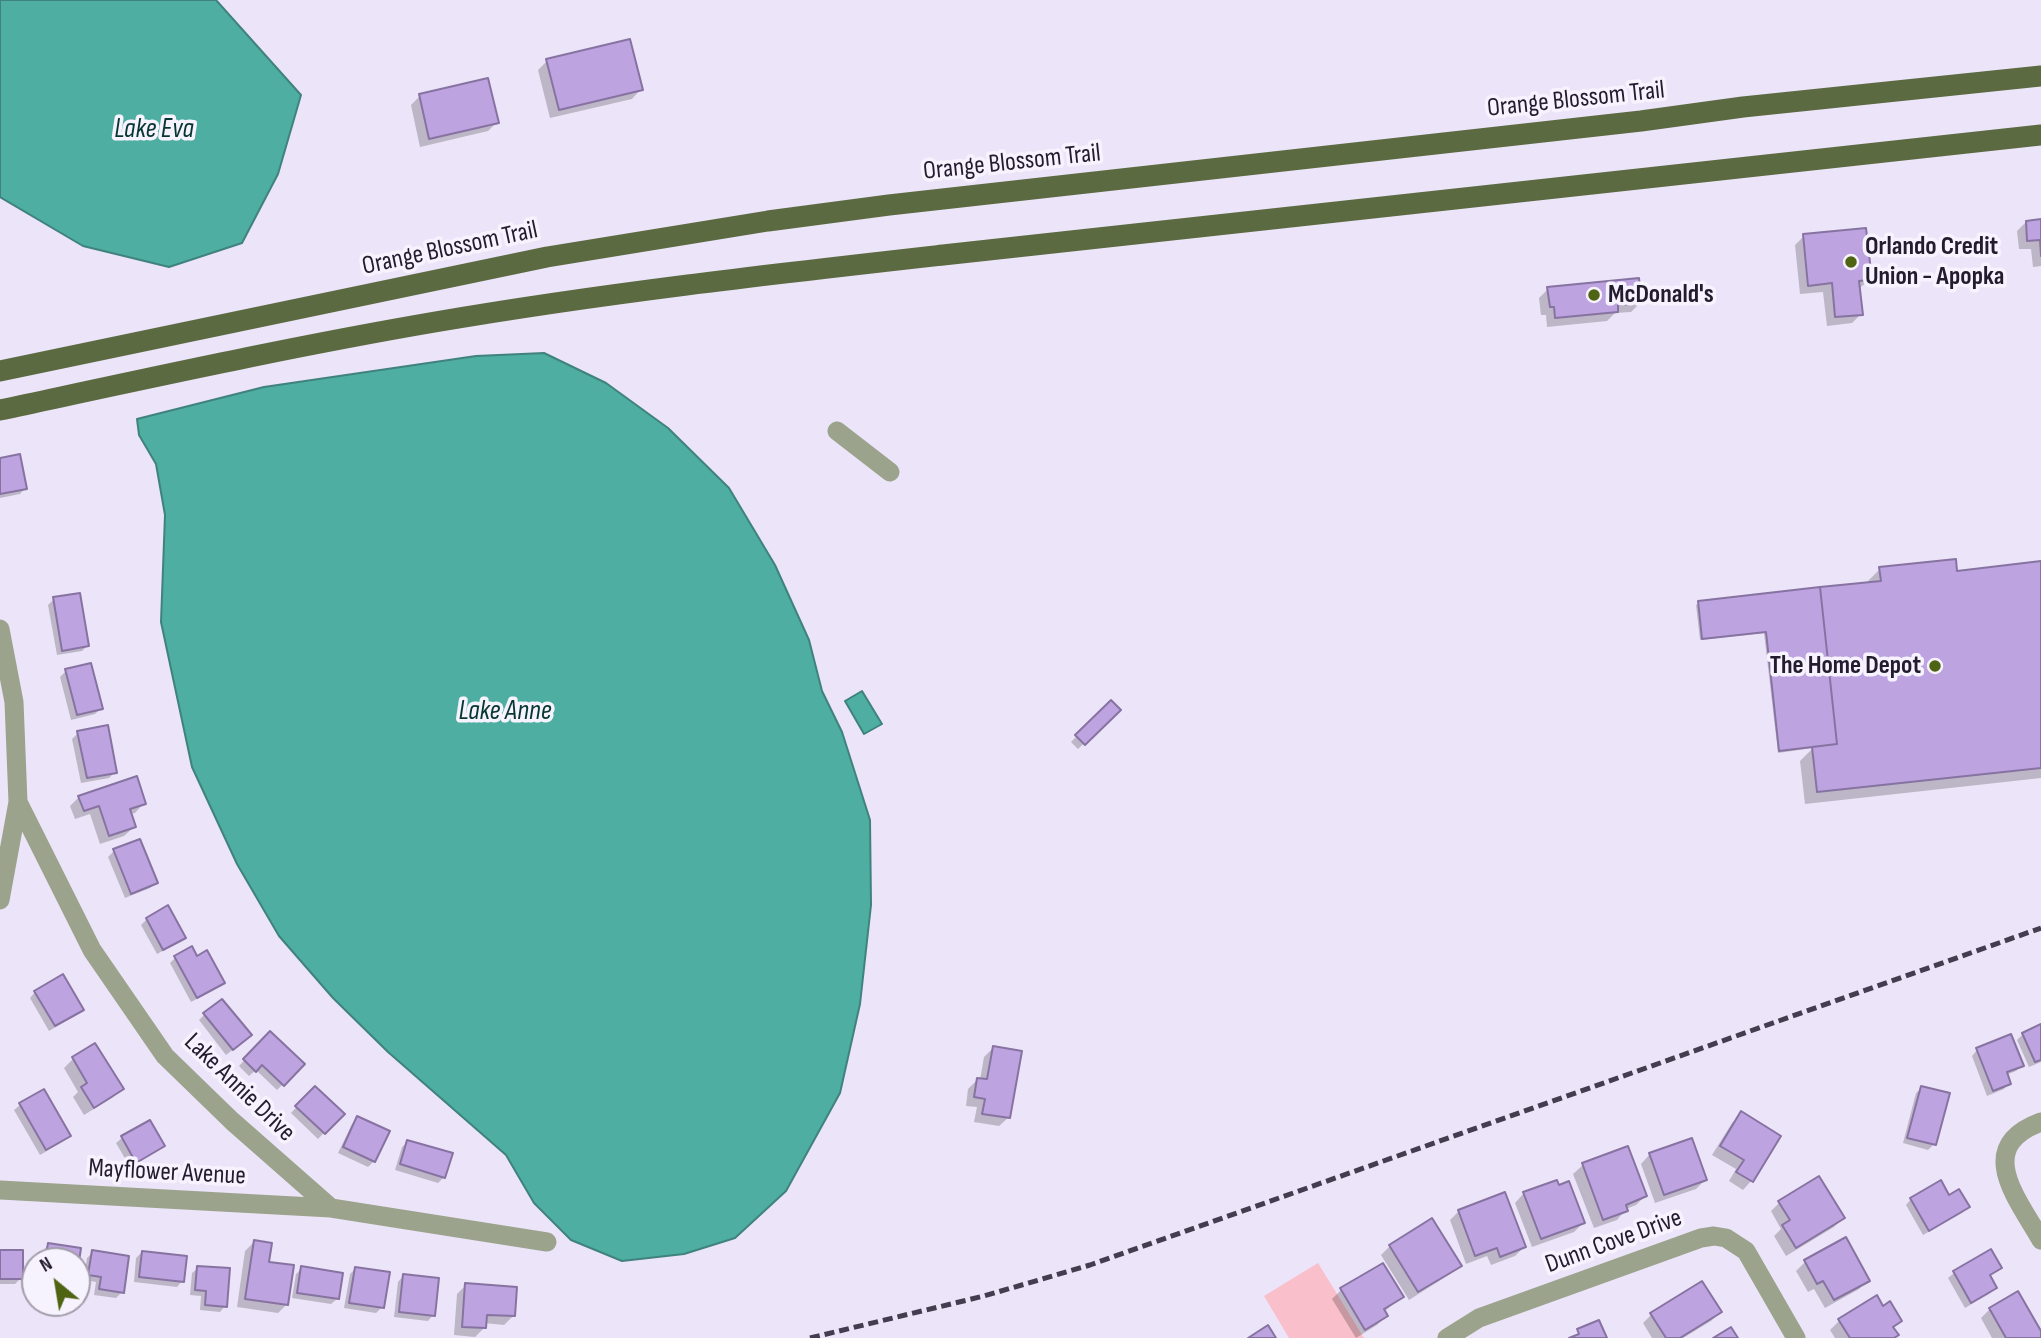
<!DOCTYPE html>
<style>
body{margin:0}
#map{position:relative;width:2041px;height:1338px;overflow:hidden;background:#ece4f8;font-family:"Sofia Sans Condensed",sans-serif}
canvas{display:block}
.north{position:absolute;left:21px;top:1247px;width:70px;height:70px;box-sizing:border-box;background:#f7f3fe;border:2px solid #a29dab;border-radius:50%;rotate:330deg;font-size:19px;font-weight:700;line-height:28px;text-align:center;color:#231b2e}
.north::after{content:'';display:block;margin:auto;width:24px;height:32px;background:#4e6412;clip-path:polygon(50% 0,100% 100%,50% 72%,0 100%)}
</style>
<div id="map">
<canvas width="2041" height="1338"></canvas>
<div class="north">N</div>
</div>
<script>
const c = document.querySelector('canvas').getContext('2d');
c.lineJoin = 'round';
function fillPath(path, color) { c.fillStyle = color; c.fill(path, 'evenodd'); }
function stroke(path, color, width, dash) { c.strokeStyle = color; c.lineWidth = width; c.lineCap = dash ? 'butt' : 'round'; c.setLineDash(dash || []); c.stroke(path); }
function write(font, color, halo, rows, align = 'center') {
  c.font = font + ' "Sofia Sans Condensed",sans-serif'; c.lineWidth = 7; c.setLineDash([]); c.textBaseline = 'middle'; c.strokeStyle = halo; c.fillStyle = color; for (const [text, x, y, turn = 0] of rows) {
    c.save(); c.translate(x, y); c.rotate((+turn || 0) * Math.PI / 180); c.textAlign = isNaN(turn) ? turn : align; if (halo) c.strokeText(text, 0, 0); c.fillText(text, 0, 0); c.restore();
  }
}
fillPath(new Path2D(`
 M1318 1263 1364 1338H1289L1264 1296Z`), '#f9bfcb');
const water = new Path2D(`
 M0 0H216L301 95 278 174 242 243 169 267 83 246 0 197Z
 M544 353 606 383 668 428 729 488 775 565 809 640 822 691 842 732 870 820 871 905 860 1004 840 1093 786 1191 735 1238 684 1254 622 1261 571 1240 534 1203 506 1155 388 1052 333 998 279 936 237 864 192 767 161 622 165 515 156 464 139 435 137 419 264 387 476 356Z
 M862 691 882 724 864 734 845 701Z`);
fillPath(water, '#4daea1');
stroke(water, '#40827e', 2);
fillPath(new Path2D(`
 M547 61 641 89 632 99 550 118 538 70Z
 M420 96 497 122 488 131 420 147 411 105Z
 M2041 221V266L2033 267 2031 249H2019L2017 231 2026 222Z
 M1804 236 1870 280 1858 289 1861 314 1852 323 1827 326 1823 292 1800 294 1795 245Z
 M1548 289 1640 303 1631 312 1615 313 1607 321 1547 327 1546 315H1541L1539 298Z
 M0 460 25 488 20 494 0 498Z
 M2041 563V778L1805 804 1800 761 1813 748 1778 753 1764 633 1700 640 1696 605 1699 603 1868 584V581L1880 569 1955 573Z
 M54 599 88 645 82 651 57 655 48 605Z
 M66 671 101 708 95 714 71 720 60 677Z
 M1111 702 1119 710 1078 749 1071 742Z
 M78 733 115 772 109 778 81 783 72 739Z
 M79 797 144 803 135 813 129 814 134 827 124 836 100 844 90 814 75 819 70 806Z
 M114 851 156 883 150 888 125 898 108 857Z
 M147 919 184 938 178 943 157 954 141 925Z
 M175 958H196L223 982 217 988 191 1002 170 963Z
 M35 992 81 1010 76 1015 49 1031 30 998Z
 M204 1015 244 1041 226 1055 199 1020Z
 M2041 1026V1062L2029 1067 2017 1040 2023 1034Z
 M270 1033 302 1065 277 1090 256 1070 249 1076 239 1066Z
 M94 1045 121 1089 112 1098 84 1115 73 1097 78 1092 64 1068 73 1059Z
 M993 1048 1009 1117 999 1126 974 1122 977 1107 966 1106 968 1089 977 1080H980L984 1057Z
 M1977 1050 2022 1065 2016 1071 2006 1075 2009 1083 2004 1089 1987 1096 1972 1056Z
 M315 1088 342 1114 318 1139 291 1113Z
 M1922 1088 1934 1144 1928 1150 1903 1143 1916 1093Z
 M44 1091 69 1135 64 1141 40 1155 14 1110 20 1105Z
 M1741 1114 1752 1180 1743 1190 1729 1181 1736 1169 1712 1155 1732 1123Z
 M357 1119 374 1161 368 1167 338 1153 352 1124Z
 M122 1138 163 1146 157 1151 130 1167 116 1143Z
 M408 1142 444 1177 438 1183 395 1170 402 1147Z
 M1627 1148 1645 1196 1636 1205 1626 1209 1617 1220 1594 1228 1573 1174 1583 1165Z
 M1650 1154 1705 1180 1696 1189 1655 1203 1641 1164Z
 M1524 1193 1583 1223 1574 1232 1532 1247 1515 1203Z
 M1949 1197 1967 1207 1962 1213 1923 1235 1906 1205 1911 1199Z
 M1780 1202 1843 1218 1834 1227 1786 1256 1774 1236 1781 1229 1771 1211Z
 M1459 1211 1524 1247 1515 1256 1491 1265 1487 1256 1466 1264 1450 1220Z
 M254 1242 267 1263 287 1304 278 1313 237 1307 245 1251Z
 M48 1245 79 1249 77 1263V1261H41L43 1251Z
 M1390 1246 1459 1265 1450 1274 1409 1300 1381 1255Z
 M0 1251 21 1278 15 1284H0Z
 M1991 1251 2000 1268 1989 1277 1995 1288 1989 1294 1965 1308 1948 1278 1954 1273Z
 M93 1252 122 1292 116 1298 94 1295 96 1282 84 1280 87 1258Z
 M142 1252 182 1281 177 1287 134 1282 136 1258Z
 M1805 1262 1868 1280 1859 1289 1825 1308 1814 1289 1808 1292 1796 1271Z
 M198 1268 225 1306 220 1312 200 1310 201 1296 190 1295 192 1273Z
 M302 1268 337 1299 331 1304 292 1298 296 1274Z
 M356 1268 382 1307 376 1313 344 1308 350 1274Z
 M403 1276 433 1315 428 1321 394 1317 398 1282Z
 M466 1285 513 1316 504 1325 484 1323V1328L475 1337 454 1335 457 1294Z
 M1341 1290 1402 1297 1384 1312 1386 1316 1377 1325 1356 1338 1332 1299Z
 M1876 1297 1883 1308 1900 1321 1892 1329 1894 1338H1835L1830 1330 1839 1321Z
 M1990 1309 2041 1334V1338H1992L1981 1318Z
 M1720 1312 1711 1321 1683 1338H1652L1643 1323 1652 1314Z`), '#0003');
const building = new Path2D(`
 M630 39 643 90 559 110 546 59Z
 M488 78 499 123 429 139 419 94Z
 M2041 219V256L2040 240 2027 241 2026 221Z
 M1866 228 1872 280 1859 281 1863 315 1835 317 1832 283 1808 286 1803 234Z
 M1639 278 1642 303 1618 305V312L1555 318 1554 307H1550L1547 287Z
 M20 454 27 489 0 494V458Z
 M1956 559 1957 571 2041 561V768L1817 792 1812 747 1837 744 1820 587 1881 581 1879 567Z
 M1820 587 1837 744 1779 751 1766 632 1702 639 1698 601Z
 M80 593 89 646 62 651 53 597Z
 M91 663 103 709 77 715 65 669Z
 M1111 700 1121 710 1085 745 1075 735Z
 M108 725 117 773 87 778 77 731Z
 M137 776 146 804 130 809 136 827 109 836 99 806 84 811 78 796Z
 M140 839 158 883 131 894 113 849Z
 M168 905 186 938 163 950 146 918Z
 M192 946 197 956 207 950 225 983 197 998 174 956Z
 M63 974 84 1010 55 1026 34 991Z
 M222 999 252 1035 233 1050 203 1013Z
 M2041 1024V1060L2035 1062 2022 1033Z
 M270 1031 305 1064 284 1086 262 1065 256 1072 243 1059Z
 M2011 1034 2024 1066 2007 1072 2011 1084 1993 1091 1976 1048Z
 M95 1043 124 1089 94 1108 81 1087 87 1083 72 1057Z
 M993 1046 1022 1051 1010 1118 982 1114 985 1099 974 1097 977 1078 987 1079Z
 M315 1086 345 1114 325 1134 295 1106Z
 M1921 1086 1950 1093 1936 1145 1907 1138Z
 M44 1089 71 1136 46 1150 19 1103Z
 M1741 1111 1781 1136 1753 1182 1736 1172 1744 1160 1720 1146Z
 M357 1116 390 1131 375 1162 343 1147Z
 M150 1120 165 1146 136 1163 121 1136Z
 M1692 1138 1707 1180 1664 1195 1649 1153Z
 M407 1140 453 1153 445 1178 400 1164Z
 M1628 1146 1647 1196 1626 1205 1628 1211 1603 1220 1582 1163Z
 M1819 1176 1845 1218 1796 1248 1782 1225 1790 1220 1778 1201Z
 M1557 1180 1559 1185 1569 1181 1585 1223 1541 1239 1523 1192Z
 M1941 1180 1949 1195 1959 1189 1970 1207 1929 1231 1910 1198Z
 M1505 1192 1526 1247 1500 1257 1497 1248 1475 1256 1458 1210Z
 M1432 1218 1462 1266 1418 1292 1389 1245Z
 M1846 1237 1870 1281 1834 1300 1823 1281 1817 1284 1804 1260Z
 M254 1240 272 1243 269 1262 294 1265 288 1305 245 1299Z
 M48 1243 81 1248 77 1275V1261H45Z
 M1991 1249 2002 1268 1990 1275 1997 1288 1971 1303 1953 1271Z
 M0 1250H23V1279H0Z
 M92 1250 129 1256 124 1293 99 1289 101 1277 88 1275Z
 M142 1251 187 1256 184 1282 139 1277Z
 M1383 1263 1404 1297 1384 1309 1388 1316 1365 1330 1340 1288Z
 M197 1266 230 1268 227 1307 205 1305 206 1291 195 1290Z
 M301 1266 343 1273 339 1299 297 1293Z
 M355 1267 390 1272 384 1308 349 1303Z
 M403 1274 439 1278 435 1316 399 1312Z
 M1702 1281 1722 1312 1680 1338H1666L1650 1313Z
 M465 1283 517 1287 515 1316 487 1315 486 1328 462 1327Z
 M2018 1291 2041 1331V1338H2006L1989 1308Z
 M1877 1295 1883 1306 1890 1301 1902 1321 1893 1327 1899 1335 1894 1338H1850L1838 1319Z
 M1599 1320 1607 1338H1569L1579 1334 1577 1329Z
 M1268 1325 1276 1338H1248Z
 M1731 1327 1738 1338H1713Z`);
fillPath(building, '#bea3e1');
stroke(building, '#8773a1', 2);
stroke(new Path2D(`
 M837 431 890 472
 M0 629 14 702 18 802 0 900
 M18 802 92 950 165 1056 232 1121 331 1208
 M2041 1122C1973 1147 2018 1199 2041 1240
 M0 1190 331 1208 547 1242
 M1447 1338 1479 1318 1701 1238 1714 1236 1726 1238 1746 1251 1796 1338`), '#9ba38d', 19);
stroke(new Path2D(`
 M0 371 547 257 768 221 889 205 1641 121 1743 107 2041 76
 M0 410C145 379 289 347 435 322 604 293 774 274 943 255L2041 135`), '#5c6a42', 21);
stroke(new Path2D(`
 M810 1338 984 1296 1090 1265 2041 928`), '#443c4f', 5, [10, 5]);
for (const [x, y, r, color] of [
 [1851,262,7,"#4e6412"],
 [1594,295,7,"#4e6412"],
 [1935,666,7,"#4e6412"]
]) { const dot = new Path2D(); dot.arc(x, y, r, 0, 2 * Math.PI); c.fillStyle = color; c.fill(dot); stroke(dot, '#f7f3fe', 2.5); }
write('26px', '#231b2e', '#f7f3fe', [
 ["Orange Blossom Trail",1576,100,-6],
 ["Orange Blossom Trail",1012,163,-6],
 ["Orange Blossom Trail",450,249,-12],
 ["Lake Annie Drive",239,1088,44],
 ["Mayflower Avenue",167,1173,3],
 ["Dunn Cove Drive",1614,1242,-20]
]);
write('bold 26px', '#231b2e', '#f7f3fe', [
 ["Orlando Credit",1865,247],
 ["Union - Apopka",1865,277],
 ["McDonald's",1608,295],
 ["The Home Depot",1921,666,"right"]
], 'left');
write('italic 28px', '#063631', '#f7f3fe', [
 ["Lake Eva",154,130],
 ["Lake Anne",505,712]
]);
</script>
